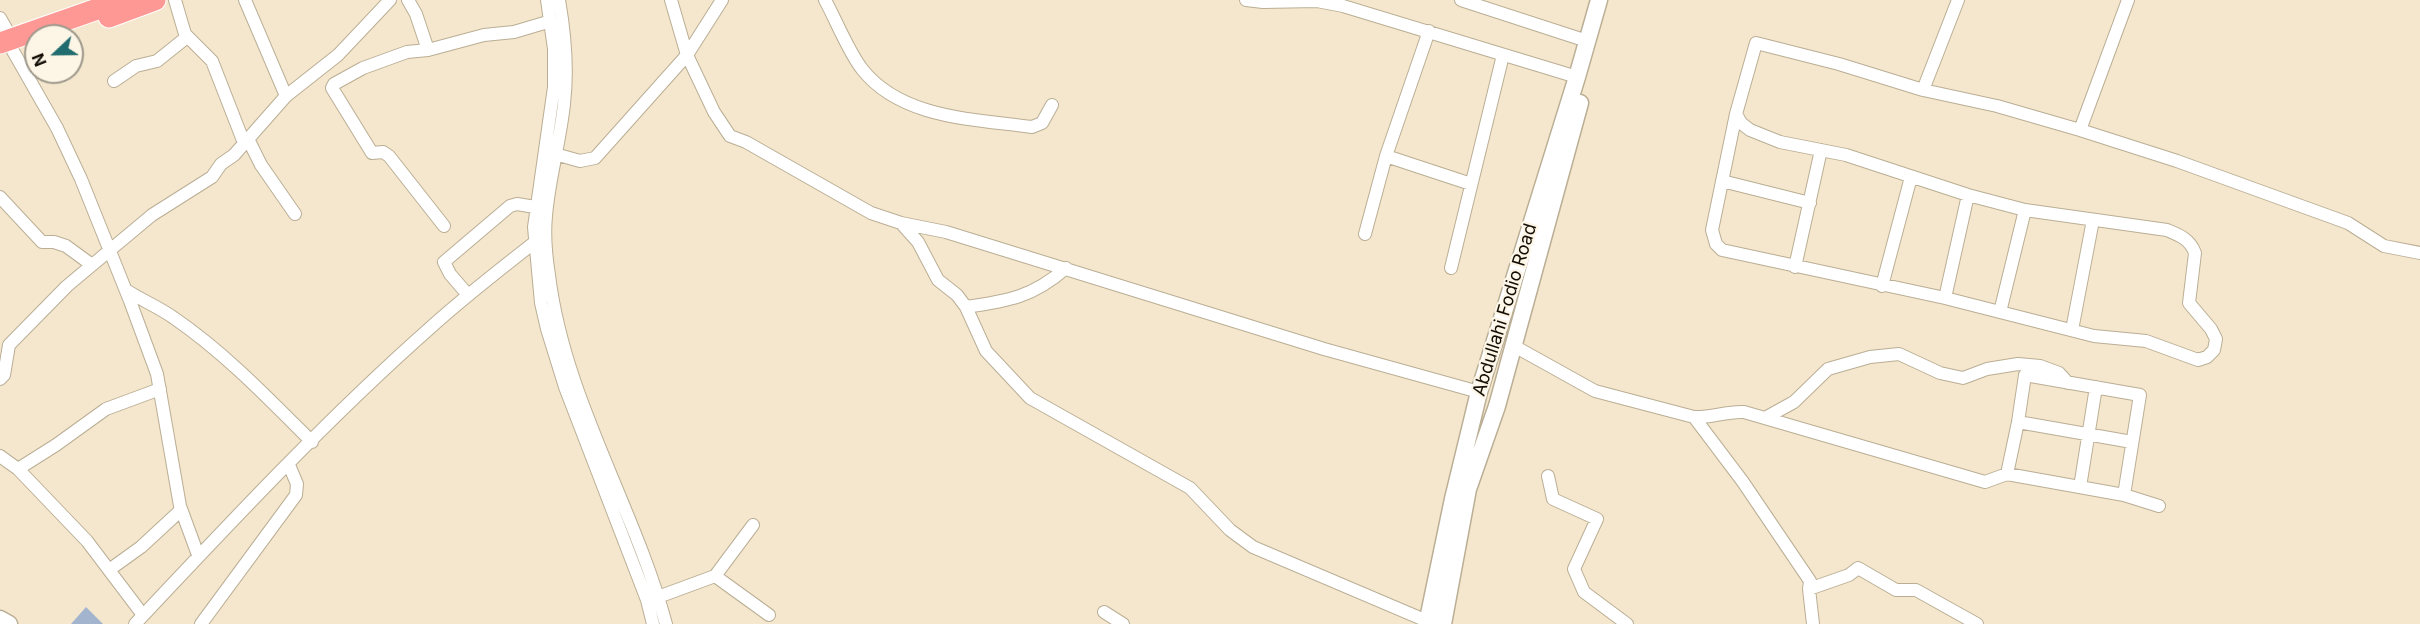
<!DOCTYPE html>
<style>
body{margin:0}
#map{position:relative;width:2420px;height:624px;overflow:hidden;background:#f4e7cd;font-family:Inter,sans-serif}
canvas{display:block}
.north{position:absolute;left:24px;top:24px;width:60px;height:60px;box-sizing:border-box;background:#fdf5e5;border:2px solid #9f998c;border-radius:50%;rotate:248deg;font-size:16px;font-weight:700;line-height:24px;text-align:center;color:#120e06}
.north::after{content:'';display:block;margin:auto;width:21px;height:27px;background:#206c6e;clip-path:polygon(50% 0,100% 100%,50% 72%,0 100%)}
</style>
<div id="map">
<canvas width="2420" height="624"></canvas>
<div class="north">N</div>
</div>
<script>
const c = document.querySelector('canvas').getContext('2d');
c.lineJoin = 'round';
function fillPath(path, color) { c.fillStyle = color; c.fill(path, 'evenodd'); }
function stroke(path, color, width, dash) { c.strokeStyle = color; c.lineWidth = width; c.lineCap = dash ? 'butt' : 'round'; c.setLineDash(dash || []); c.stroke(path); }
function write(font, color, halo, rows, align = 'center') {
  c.font = font + ' Inter,sans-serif'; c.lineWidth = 4.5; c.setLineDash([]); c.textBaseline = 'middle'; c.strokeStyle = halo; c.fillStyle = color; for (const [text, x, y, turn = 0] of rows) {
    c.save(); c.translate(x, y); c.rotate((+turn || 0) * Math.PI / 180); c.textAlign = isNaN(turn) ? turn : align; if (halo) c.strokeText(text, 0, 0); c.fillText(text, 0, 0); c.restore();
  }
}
fillPath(new Path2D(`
 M86 607 103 624H71Z`), '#a3b4ce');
const street = new Path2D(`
 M175 0 185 34 212 61 244 143
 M245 0 286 96
 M408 0 416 14 428 50
 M547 0 554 49V87L534 227 541 303 547 329 565 387 647 600 653 624
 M559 0C565 34 568 70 564 104 560 142 549 179 546 216 544 236 546 256 549 275 564 398 634 506 666 624
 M671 0 687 55 714 112 730 136 746 142 871 213 901 223 946 232 1324 349 1479 392
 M825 0C836 20 848 51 862 69 901 119 975 119 1032 127L1042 123 1052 105
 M1246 0 1263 2 1317 1 1343 6 1577 77
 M1461 0 1587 41
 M0 18 12 39
 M13 51 57 128 81 179 130 301 157 374 180 506 198 555
 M114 81 136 66 157 61 187 37
 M1923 90 1958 0
 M1736 114 1741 123 1750 130 1780 142 1846 155 1968 195 2025 210 2167 230C2179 235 2190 239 2195 253L2189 303 2211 329 2216 339 2214 350 2207 357 2198 360 2146 341 2094 336 1945 298 1722 250 1716 244 1712 230 1736 114 1756 43 1839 64 1923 90 1997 106 2080 130 2177 161 2348 223 2384 246 2420 253
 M2080 130 2128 0
 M248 139 261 165 295 214
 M555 154 580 161 595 158 687 55 722 0
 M1386 156 1471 184
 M1722 181 1810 203
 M0 197 42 242H54L66 246 92 265
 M901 223 918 242 938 280 957 295 966 307 986 351 1030 398 1190 488 1230 530 1253 547 1427 621
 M444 226 389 156 383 152 372 153 332 88 334 84 363 68 407 52 428 50 484 35 514 32 551 21
 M1365 234 1386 156 1429 31
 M1795 267 1821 150
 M1451 268 1503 55
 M1882 286 1911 177
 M126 290C141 300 159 307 174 318 225 353 268 398 312 442
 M468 295 450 274 444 262 510 206 517 204 535 207
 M1945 298 1968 195
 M966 307C1008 301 1033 297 1066 268
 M2000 312 2025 210
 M2072 330 2093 220
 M1514 346 1595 391 1694 417C1711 418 1726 411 1744 412L1985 482 2007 474 2124 495 2159 506
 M0 379 4 375 9 345 67 286 152 215 212 177 221 164 234 155 286 96 338 55 390 0
 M1694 417 1743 482 1810 581 1809 589 1813 624
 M1765 418 1794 402 1828 369 1870 357 1899 354 1940 373 1963 378 1987 369 2018 364 2040 366 2059 373 2068 383
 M2018 422 2132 442
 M0 456 18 469 87 541 143 615
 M18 469 56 445 106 409 160 389
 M2007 474 2018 422 2025 375 2140 395 2124 495
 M1548 476 1553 499 1597 519 1574 569 1584 592 1627 624
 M2080 487 2096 387
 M109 570 141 547 181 510
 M715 576 753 525
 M1809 589 1849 575 1858 568 1896 590H1916L1977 624
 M658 597 715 576 769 615
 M1104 612 1123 624
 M135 624C230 523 326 420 430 328 463 298 499 270 535 242
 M201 624 296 495 297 484 289 465`);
const secondary = new Path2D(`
 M0 619 9 624
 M1427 624 1453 499 1479 392 1577 77 1599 0
 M1443 624 1468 489 1497 406 1580 103`);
const highway = new Path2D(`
 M109 17 155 0
 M0 43 123 0`);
stroke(street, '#baae95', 14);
stroke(secondary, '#baae95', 19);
stroke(highway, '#fff', 23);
stroke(street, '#fff', 12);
stroke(secondary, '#fff', 16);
stroke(highway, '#fe9894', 21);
write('18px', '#120e06', '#fdf5e5', [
 ["Abdullahi Fodio Road",1505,310,-73]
]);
</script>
